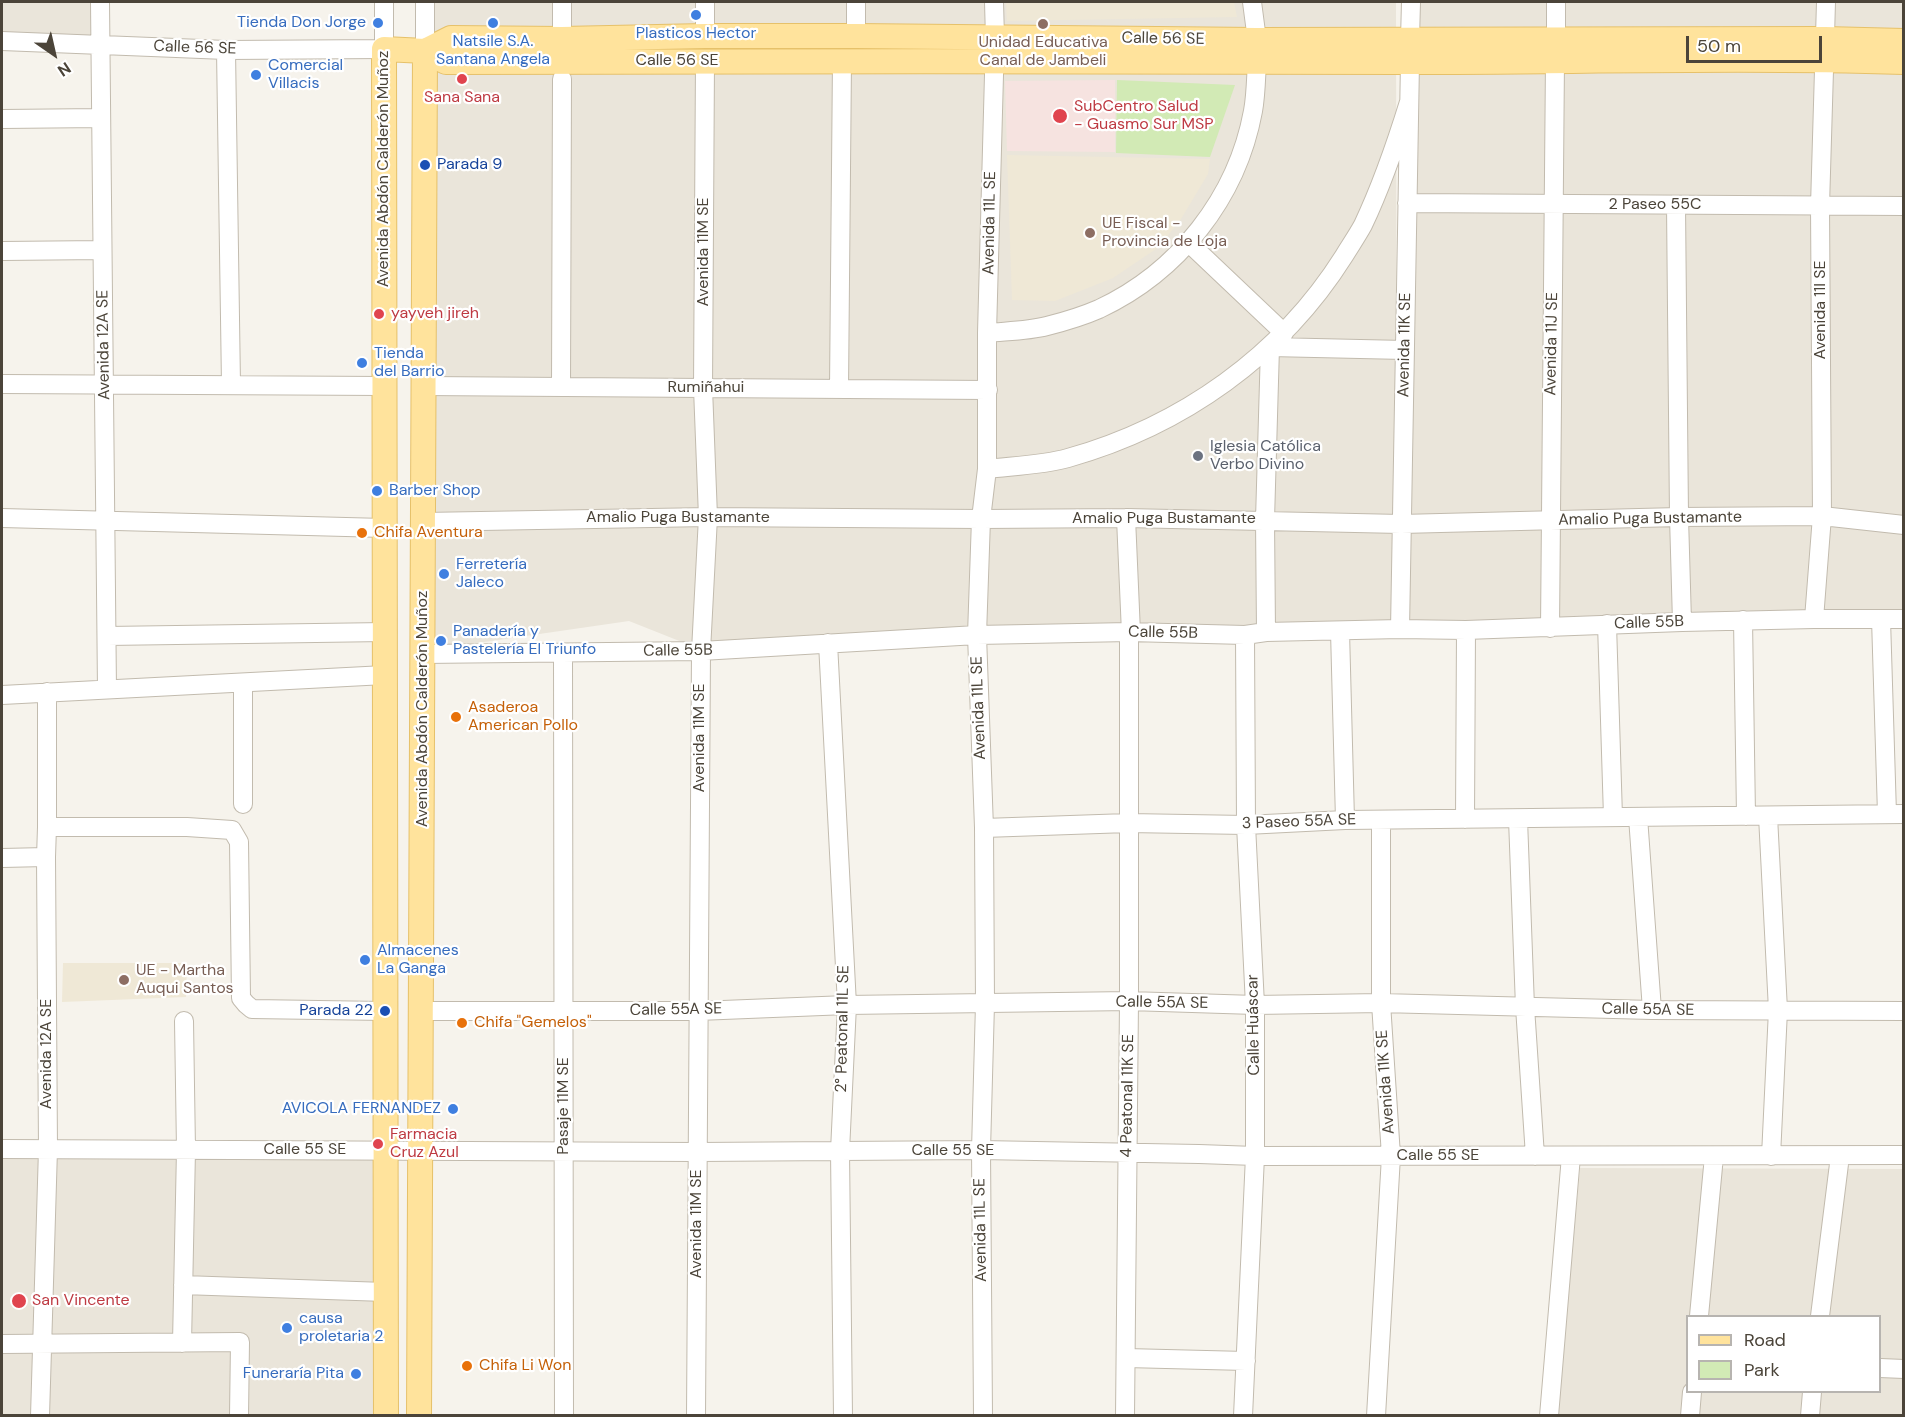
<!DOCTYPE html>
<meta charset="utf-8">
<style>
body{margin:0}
#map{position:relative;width:1905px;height:1417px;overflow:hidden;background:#f6f3ec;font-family:"DM Sans",sans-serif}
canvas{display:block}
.frame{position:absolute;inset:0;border:3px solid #4b4439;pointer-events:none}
.legend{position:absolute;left:1686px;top:1315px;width:195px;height:78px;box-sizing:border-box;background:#fff;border:2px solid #b7b4b0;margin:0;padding:8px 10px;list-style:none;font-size:18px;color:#4b4439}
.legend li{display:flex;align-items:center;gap:12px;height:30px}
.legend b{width:30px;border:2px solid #b7b4b0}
.north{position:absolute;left:24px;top:24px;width:60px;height:60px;-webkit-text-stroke:4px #fff;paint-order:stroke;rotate:146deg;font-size:16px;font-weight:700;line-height:24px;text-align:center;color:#4b4439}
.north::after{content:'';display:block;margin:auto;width:21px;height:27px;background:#4b4439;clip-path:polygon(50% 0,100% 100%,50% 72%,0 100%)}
.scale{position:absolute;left:1686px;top:36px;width:136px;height:27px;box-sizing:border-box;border:3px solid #4b4439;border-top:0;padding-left:8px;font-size:18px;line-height:21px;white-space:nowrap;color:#4b4439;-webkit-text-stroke:4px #fff;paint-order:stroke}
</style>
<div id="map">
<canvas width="1905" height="1417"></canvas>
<div class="frame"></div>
<ul class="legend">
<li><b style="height:8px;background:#ffe39c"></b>Road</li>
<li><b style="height:16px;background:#d2eab5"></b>Park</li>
</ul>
<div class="north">N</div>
<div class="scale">50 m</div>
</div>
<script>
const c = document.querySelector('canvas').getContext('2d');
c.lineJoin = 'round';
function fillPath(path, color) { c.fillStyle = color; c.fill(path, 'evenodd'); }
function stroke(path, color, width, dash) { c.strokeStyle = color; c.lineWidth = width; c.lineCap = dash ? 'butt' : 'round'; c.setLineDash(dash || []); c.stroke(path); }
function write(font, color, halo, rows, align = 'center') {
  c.font = font + ' "DM Sans",sans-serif'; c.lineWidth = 4.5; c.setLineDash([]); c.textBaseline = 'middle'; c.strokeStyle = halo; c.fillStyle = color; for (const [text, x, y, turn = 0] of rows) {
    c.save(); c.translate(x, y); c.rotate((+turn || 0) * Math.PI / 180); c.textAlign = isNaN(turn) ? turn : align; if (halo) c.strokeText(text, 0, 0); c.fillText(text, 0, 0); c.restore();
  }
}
fillPath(new Path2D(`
 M2 2H98L97 41 2 36Z
 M431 2H1396L1397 625 697 648 629 621 429 650Z
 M1407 2H1903V618L1407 625Z
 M2 1155 381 1156V1415L2 1416Z
 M1580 1168 1903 1169V1415L1557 1416ZM1688 1316H1880V1392H1688Z`), '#eae5da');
fillPath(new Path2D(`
 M1006 2H1234L1237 17 1007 21Z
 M1007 155 1210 159 1208 174 1181 219 1159 247 1113 278 1055 301 1012 300Z
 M63 963H187L186 997 62 1002Z`), '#efe8d6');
fillPath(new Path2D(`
 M1115 80V152L1007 151 1005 81Z`), '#f6e3e0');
fillPath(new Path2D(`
 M1117 80 1235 85 1210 157 1116 153Z`), '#d2eab5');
const minor = new Path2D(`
 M100 2 107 689
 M856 2V36
 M1252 2 1257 40
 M705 36V2
 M562 39V2
 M1410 39 1411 2
 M1556 40V2
 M2 41 226 50 384 49V2
 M226 50 231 385
 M425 51V2
 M2 119 101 118
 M1407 203 1904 206
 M1676 205 1679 517 1682 622
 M1189 243 1284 333
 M2 251 102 250
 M987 333C1007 331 1028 331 1047 326 1063 322 1083 316 1099 309 1178 272 1237 198 1253 111 1256 95 1256 77 1257 61
 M2 384 384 386
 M424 386 988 390
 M561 387 562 79
 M839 389 842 60
 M987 469C1012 466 1044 465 1068 458 1182 426 1281 356 1344 256 1350 246 1357 236 1363 225 1382 185 1396 144 1409 102
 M2 518 384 528
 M1126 518 1131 633
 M424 522 708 517 981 519 1126 518 1401 524 1679 517 1822 516 1904 525
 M1814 619 1822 516 1820 206 1826 2
 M1881 619 1887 814
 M1743 620 1746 816
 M1607 624 1613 817
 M1550 628 1555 60
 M1400 629 1410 62
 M1340 631 1345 820
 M1266 632 1265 520 1270 347 1405 350
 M107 636 385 632
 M828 643 847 1005 840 1151 843 1416
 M563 652 564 1416
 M423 654 701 651 977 635 1129 632 1245 635 1266 632 1400 629 1466 630 1682 622 1814 619H1904
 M243 683V804
 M2 695 385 675
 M1768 816 1778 1010 1771 1156
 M1638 817 1652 1010
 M1465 819 1466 630
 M1518 819 1525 1007 1535 1156
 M47 827H187L232 830 239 842 241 998 246 1004 252 1009 385 1011
 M984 828 1128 823 1246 825 1345 820 1904 814
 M2 858 46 857
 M421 1011H698L847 1005 1129 1001 1255 1005 1381 1003 1652 1010 1904 1011
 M2 1149 698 1152 981 1150 1199 1154 1255 1156 1904 1155
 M183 1285 385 1292
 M1699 1316 1714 1156
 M1820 1316 1840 1156
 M182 1343 186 1150 184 1021
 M2 1344 240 1342 239 1416
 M1126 1358 1246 1361
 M1880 1368 1904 1369
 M40 1416 48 1149 46 857 47 827V692
 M696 1416 701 651 708 517 703 388 705 61
 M983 1416 981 1150 985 1004 984 828 977 635 981 519 987 469V333L995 38 994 2
 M1125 1416 1129 1001V632
 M1243 1416 1255 1156V1005L1246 825 1245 635
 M1376 1416 1391 1156 1381 1003V820
 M1549 1416 1571 1156
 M1690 1416 1692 1392
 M1810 1416 1812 1392`);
const major = new Path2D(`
 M425 51 451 38 562 39 705 36H856L1257 40 1825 39 1904 41
 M386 1416 384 49 425 51 446 62C766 61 1086 61 1406 62 1572 62 1738 57 1904 62
 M419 1416 425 51`);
stroke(minor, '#c2bbae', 20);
stroke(major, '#e6c16a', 26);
stroke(minor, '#fff', 18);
stroke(major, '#ffe39c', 24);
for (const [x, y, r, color] of [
 [696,15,6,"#3f7fe0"],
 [378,23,6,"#3f7fe0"],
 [493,23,6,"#3f7fe0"],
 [1043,24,6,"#8d6e63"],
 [256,75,6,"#3f7fe0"],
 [462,79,6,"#e0444e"],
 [1060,116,8,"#e0444e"],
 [425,165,6,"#1a4fb4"],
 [1090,233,6,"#8d6e63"],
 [379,314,6,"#e0444e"],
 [362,363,6,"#3f7fe0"],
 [1198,456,6,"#6b7280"],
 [377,491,6,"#3f7fe0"],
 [362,533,6,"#e8710a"],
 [444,574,6,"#3f7fe0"],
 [441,641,6,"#3f7fe0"],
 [456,717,6,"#e8710a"],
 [365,960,6,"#3f7fe0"],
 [124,980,6,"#8d6e63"],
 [385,1011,6,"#1a4fb4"],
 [462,1023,6,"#e8710a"],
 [453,1109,6,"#3f7fe0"],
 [378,1144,6,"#e0444e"],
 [19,1301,8,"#e0444e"],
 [287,1328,6,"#3f7fe0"],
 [467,1366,6,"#e8710a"],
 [356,1374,6,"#3f7fe0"]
]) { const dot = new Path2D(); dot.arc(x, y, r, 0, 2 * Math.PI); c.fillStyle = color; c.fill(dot); stroke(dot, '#fff', 2); }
write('16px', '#366cbe', '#fff', [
 ["Tienda Don Jorge",366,23,"right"],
 ["Plasticos Hector",696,34,"center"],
 ["Natsile S.A.",493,42,"center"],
 ["Santana Angela",493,60,"center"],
 ["Comercial",268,66],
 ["Villacis",268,84],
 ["Tienda",374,354],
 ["del Barrio",374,372],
 ["Barber Shop",389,491],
 ["Ferretería",456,565],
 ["Jaleco",456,583],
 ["Panadería y",453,632],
 ["Pastelería El Triunfo",453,650],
 ["Almacenes",377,951],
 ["La Ganga",377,969],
 ["AVICOLA FERNANDEZ",441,1109,"right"],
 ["causa",299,1319],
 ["proletaria 2",299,1337],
 ["Funeraría Pita",344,1374,"right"]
], 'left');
write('16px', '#4b4439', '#fff', [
 ["Calle 56 SE",1163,39,1],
 ["Calle 56 SE",195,48,2],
 ["Calle 56 SE",677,61],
 ["Avenida Abdón Calderón Muñoz",384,169,-90],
 ["2 Paseo 55C",1655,205],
 ["Avenida 11L SE",990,223,-89],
 ["Avenida 11M SE",704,252,-90],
 ["Avenida 11I SE",1821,310,-90],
 ["Avenida 11J SE",1552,344,-89],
 ["Avenida 12A SE",104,345,-91],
 ["Avenida 11K SE",1405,345,-89],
 ["Rumiñahui",706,388],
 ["Amalio Puga Bustamante",678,518],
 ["Amalio Puga Bustamante",1164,519],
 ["Amalio Puga Bustamante",1650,519,-1],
 ["Calle 55B",1649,623,-2],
 ["Calle 55B",1163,633,1],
 ["Calle 55B",678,651,-1],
 ["Avenida 11L SE",979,708,-92],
 ["Avenida Abdón Calderón Muñoz",423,709,-90],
 ["Avenida 11M SE",700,738,-90],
 ["3 Paseo 55A SE",1299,822,-2],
 ["Calle 55A SE",1162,1003,1],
 ["Calle 55A SE",676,1010,-1],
 ["Calle 55A SE",1648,1010,1],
 ["Calle Huáscar",1254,1025,-91],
 ["2° Peatonal 11L SE",843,1029,-89],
 ["Avenida 12A SE",47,1054,-90],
 ["Avenida 11K SE",1386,1082,-94],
 ["4 Peatonal 11K SE",1128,1096,-89],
 ["Pasaje 11M SE",564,1106,-90],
 ["Calle 55 SE",305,1150],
 ["Calle 55 SE",953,1151],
 ["Calle 55 SE",1438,1156],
 ["Avenida 11M SE",697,1224,-90],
 ["Avenida 11L SE",981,1230,-91]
]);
write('16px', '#785e54', '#fff', [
 ["Unidad Educativa",1043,43,"center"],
 ["Canal de Jambeli",1043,61,"center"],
 ["UE Fiscal -",1102,224],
 ["Provincia de Loja",1102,242],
 ["UE - Martha",136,971],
 ["Auqui Santos",136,989]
], 'left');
write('16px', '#be3a42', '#fff', [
 ["Sana Sana",462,98,"center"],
 ["SubCentro Salud",1074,107],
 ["- Guasmo Sur MSP",1074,125],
 ["yayveh jireh",391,314],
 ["Farmacia",390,1135],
 ["Cruz Azul",390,1153],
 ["San Vincente",32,1301]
], 'left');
write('16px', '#164399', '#fff', [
 ["Parada 9",437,165],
 ["Parada 22",373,1011,"right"]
], 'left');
write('16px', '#5b616d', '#fff', [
 ["Iglesia Católica",1210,447],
 ["Verbo Divino",1210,465]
], 'left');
write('16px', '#c56008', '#fff', [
 ["Chifa Aventura",374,533],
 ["Asaderoa",468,708],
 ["American Pollo",468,726],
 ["Chifa \"Gemelos\"",474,1023],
 ["Chifa Li Won",479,1366]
], 'left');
</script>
